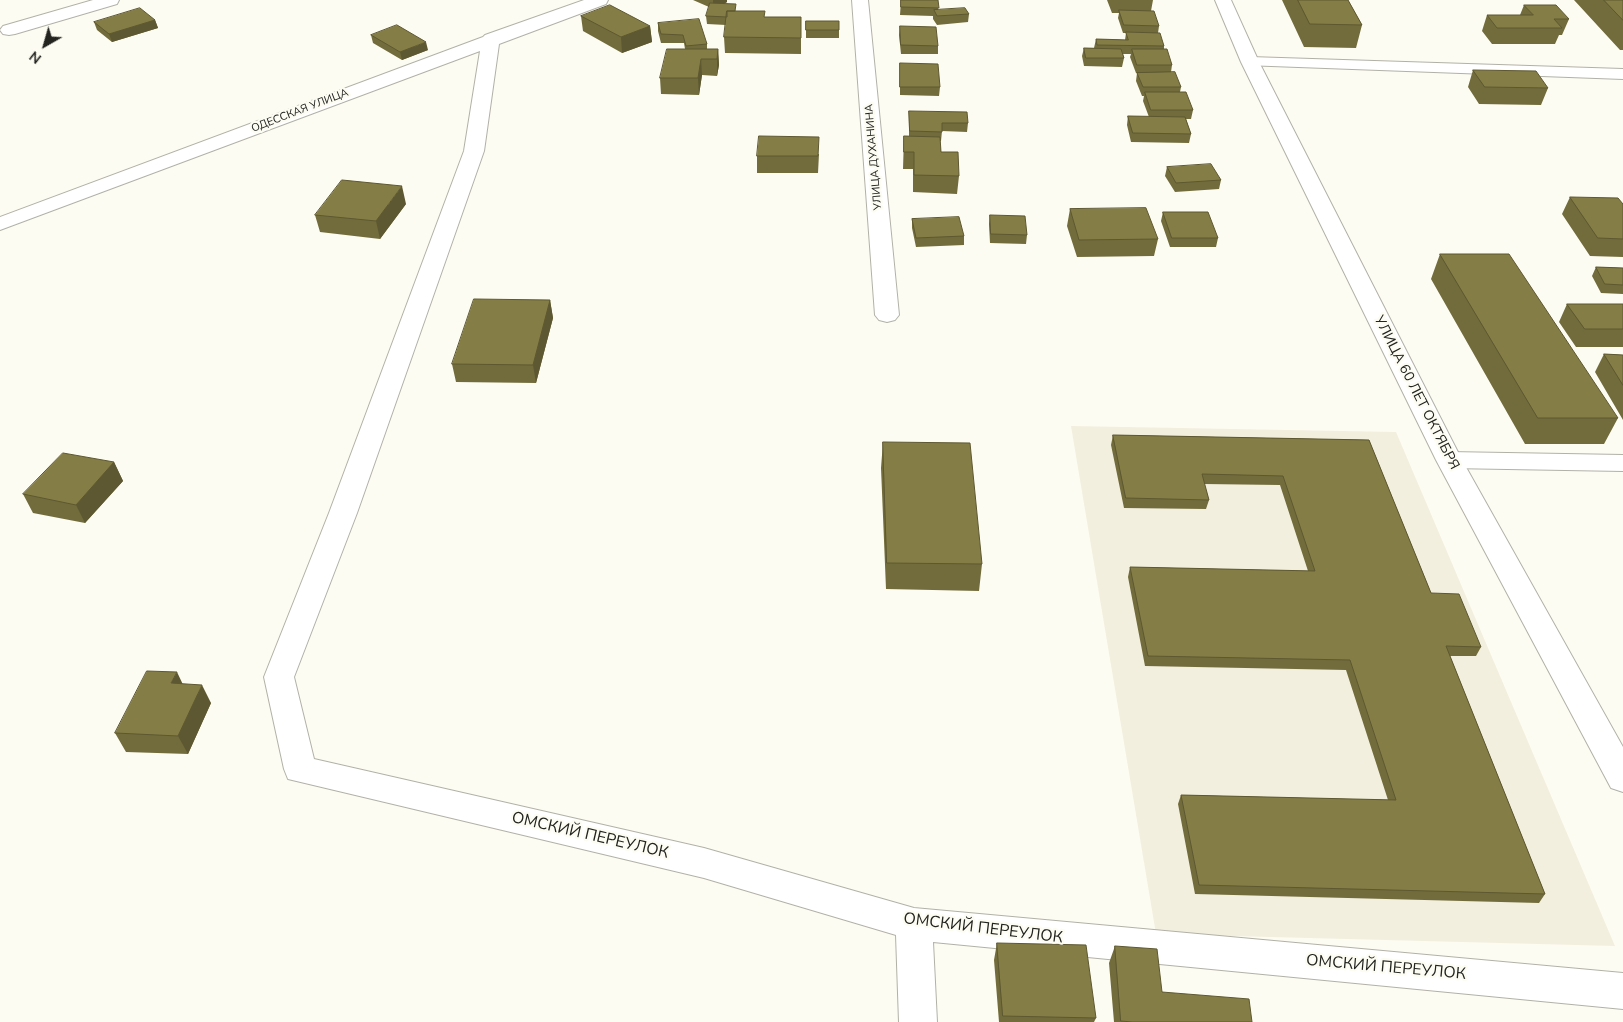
<!DOCTYPE html>
<meta charset="utf-8">
<style>
body{margin:0}
#map{position:relative;width:1623px;height:1022px;overflow:hidden;background:#fdfcf2;font-family:"Nunito Sans",sans-serif}
canvas{display:block}
.north{position:absolute;left:20px;top:20px;width:50px;height:50px;-webkit-text-stroke:4px #fdfcf2;paint-order:stroke;rotate:218deg;font-size:14px;font-weight:700;line-height:20px;text-align:center;color:#232320}
.north::after{content:'';display:block;margin:auto;width:18px;height:22px;background:#232320;clip-path:polygon(50% 0,100% 100%,50% 72%,0 100%)}
</style>
<div id="map">
<canvas width="1623" height="1022"></canvas>
<div class="north">N</div>
</div>
<script>
const c = document.querySelector('canvas').getContext('2d');
c.lineJoin = 'round';
function fillPath(path, color) { c.fillStyle = color; c.fill(path, 'evenodd'); }
function stroke(path, color, width, dash) { c.strokeStyle = color; c.lineWidth = width; c.lineCap = dash ? 'butt' : 'round'; c.setLineDash(dash || []); c.stroke(path); }
function write(font, color, halo, rows, align = 'center') {
  c.font = font + ' "Nunito Sans",sans-serif'; c.lineWidth = 4.5; c.setLineDash([]); c.textBaseline = 'middle'; c.strokeStyle = halo; c.fillStyle = color; for (const [text, x, y, turn = 0] of rows) {
    c.save(); c.translate(x, y); c.rotate((+turn || 0) * Math.PI / 180); c.textAlign = isNaN(turn) ? turn : align; if (halo) c.strokeText(text, 0, 0); c.fillText(text, 0, 0); c.restore();
  }
}
fillPath(new Path2D(`
 M1071 426 1396 432 1615 946 1156 934Z`), '#f2efde');
const service = new Path2D(`
 M1250 57 1623 69V79L1244 65 1242 62 1244 59Z
 M1449 452 1623 455V471L1449 468 1441 465 1438 460 1441 455Z`);
const minor = new Path2D(`
 M93 0H119L117 4 15 34 9 35 3 34 0 30 3 26Z
 M584 0H608L606 4 499 44 484 151 357 513 294 677 314 759 704 848 914 908 1623 973V1009L933 942 937 1022H899L896 935 704 878 288 779 284 769 264 677 329 513 464 151 480 51 0 230V217L483 37 485 35Z
 M852 0H868L899 315 895 320 887 322 879 320 875 315Z
 M1215 0H1231L1259 62 1462 460 1623 747V792L1611 788 1436 460 1241 62Z`);
stroke(service, '#b2b1a8', 2);
stroke(minor, '#b2b1a8', 2);
fillPath(service, '#fff');
fillPath(minor, '#fff');
fillPath(new Path2D(`
 M693 0H727V2L724 4 736 11 765 17H801V54L725 53 724 37 726 25 707 24 706 16 709 7Z
 M901 0H938V10L969 14 968 22 937 25 933 19V16L900 15Z
 M1074 0H1153L1151 11 1159 26 1158 33 1164 46V49L1172 65 1171 72 1181 87 1180 92 1193 110 1191 119H1186L1191 134 1189 143 1131 142 1127 125 1128 116 1149 117 1143 101 1144 96H1142L1136 81 1137 73H1136L1130 57 1131 54H1123L1124 58 1122 67 1084 66 1082 56 1084 48H1094L1096 39 1125 40 1126 33H1123L1118 18 1119 13H1112L1107 0Z
 M1282 0H1348L1362 25 1356 48 1304 47Z
 M1574 0H1623V50H1620Z
 M1524 5 1569 19 1562 35H1559L1555 44H1492L1482 31 1487 15H1520Z
 M581 16 650 26 652 42 622 53 583 31Z
 M155 20 158 28 112 42 97 30 94 22Z
 M806 21H839V38H806Z
 M658 23 707 44V49H718L719 65 717 76 702 75 699 95 661 94 660 78 685 49 684 43H661L658 31Z
 M900 26 938 46V54H901L899 35Z
 M371 35 428 50 402 60 373 43Z
 M900 63 940 87 939 96 900 95Z
 M1473 70 1548 88 1541 105 1479 104 1468 87Z
 M909 111 968 123 967 132 942 131 941 141H940L941 152 959 176 957 194 913 192V169H903L904 136H909Z
 M819 154 818 173H757V156Z
 M1167 167 1221 180 1219 189 1175 192 1165 176Z
 M1570 197 1623 204V257L1590 256 1562 214Z
 M406 204 380 239 320 232 315 215Z
 M1070 209 1158 239 1154 256 1077 257 1067 226Z
 M1163 212 1218 238 1216 247H1170L1161 221Z
 M990 215 1027 235 1026 244 990 243 989 224Z
 M912 219 964 236V245L916 247 912 228Z
 M1440 254 1618 418 1604 444H1525L1431 279Z
 M1596 267 1623 268V294L1601 293 1592 276Z
 M550 300 553 318 536 383 456 382 452 364Z
 M1567 304H1623V347H1576L1559 322Z
 M1604 354 1623 355V420L1595 372Z
 M1113 435 1369 440 1431 593 1481 647 1476 656H1450L1545 894 1539 903 1195 894 1178 804 1181 795 1388 800 1346 670 1145 666 1128 577 1130 567 1308 571 1280 485 1204 484 1209 500 1206 509 1124 508 1111 445Z
 M883 442 982 564 979 591 886 589 881 468Z
 M114 462 123 481 85 523 33 513 23 494Z
 M183 684 211 703 188 754 126 752 115 733Z
 M997 943 1096 1018 1094 1022H999L994 960Z
 M1115 946 1162 992 1252 1022H1114L1109 963Z`), '#726c3c');
fillPath(new Path2D(`
 M713 0H727V2L713 9Z
 M155 20 158 28 112 42 109 34Z
 M650 26 652 42 622 53 621 37Z
 M426 42 428 50 402 60 400 52Z
 M718 49 719 65 717 76V59Z
 M701 59 702 75 699 95 698 78Z
 M402 186 406 204 380 239 376 221Z
 M550 300 553 318 536 383 533 365Z
 M114 462 123 481 85 523 76 505Z
 M177 672 186 691 171 683Z
 M202 685 211 703 188 754 178 736Z`), '#5d5831');
const building = new Path2D(`
 M901 0H938L939 8 901 7Z
 M1298 0H1348L1362 25 1310 24Z
 M1604 0H1623V20Z
 M710 3 736 4 735 11H727V17L706 16Z
 M610 5 650 26 621 37 581 16Z
 M1524 5H1556L1569 19H1554L1562 28H1497L1487 15H1533Z
 M140 8 155 20 109 34 94 22Z
 M965 8 969 14 937 16 934 10Z
 M1119 10 1154 11 1159 26 1124 25Z
 M727 11H765L764 17H801V38L724 37Z
 M699 19 707 44 686 46 683 35 661 34 658 23Z
 M806 21H839V30H806Z
 M397 25 426 42 400 52 371 35Z
 M900 26 936 27 938 46 901 45Z
 M1126 32 1160 33 1164 46 1097 45 1096 39 1128 40Z
 M1084 48 1121 49 1124 58H1086Z
 M667 49H718L717 59H701L698 78H660Z
 M1132 49H1167L1172 65H1137Z
 M900 63 938 64 940 87H900Z
 M1473 70 1536 71 1548 88 1485 87Z
 M1175 72 1181 87H1143L1137 73Z
 M1145 92H1186L1193 110H1151Z
 M909 111 967 112 968 123H942V132L910 131Z
 M1128 116 1185 117 1191 134 1133 133Z
 M759 136 819 137 818 156H757Z
 M904 136 940 137 941 152H958L959 176 914 175V152H904Z
 M1211 164 1221 180 1176 183 1167 167Z
 M342 180 402 186 376 221 315 215Z
 M1570 197 1618 198 1623 204V239L1598 238Z
 M1146 208 1158 239 1079 240 1070 209Z
 M1163 212H1208L1218 238H1172Z
 M990 215 1025 216 1027 235 991 234Z
 M959 217 964 236 916 238 912 219Z
 M1440 254H1509L1618 418H1538Z
 M1596 267 1623 268V285L1605 284Z
 M474 299 550 300 533 365 452 364Z
 M1567 304H1623V329H1585Z
 M1604 354 1623 355V385Z
 M1113 435 1369 440 1431 593 1459 594 1481 647 1446 646 1545 894 1199 885 1181 795 1396 800 1350 660 1148 656 1130 567 1315 571 1283 476 1202 474 1209 500 1126 498Z
 M883 442 970 443 982 564 887 563Z
 M63 453 114 462 76 505 23 494Z
 M147 671 177 672 171 683 202 685 178 736 115 733Z
 M997 943 1086 945 1096 1018 1003 1016Z
 M1115 946 1157 949 1162 992 1249 999 1252 1022H1132L1121 1021Z`);
fillPath(building, '#857d46');
stroke(building, '#5d5831', 1);
write('11px', '#232320', '#fdfcf2', [
 ["ОДЕССКАЯ УЛИЦА",300,111,-21],
 ["УЛИЦА ДУХАНИНА",874,157,-95]
]);
write('14px', '#232320', '#fdfcf2', [
 ["УЛИЦА 60 ЛЕТ ОКТЯБРЯ",1416,393,63]
]);
write('16px', '#232320', '#fdfcf2', [
 ["ОМСКИЙ ПЕРЕУЛОК",590,836,13],
 ["ОМСКИЙ ПЕРЕУЛОК",983,929,7],
 ["ОМСКИЙ ПЕРЕУЛОК",1386,968,5]
]);
</script>
